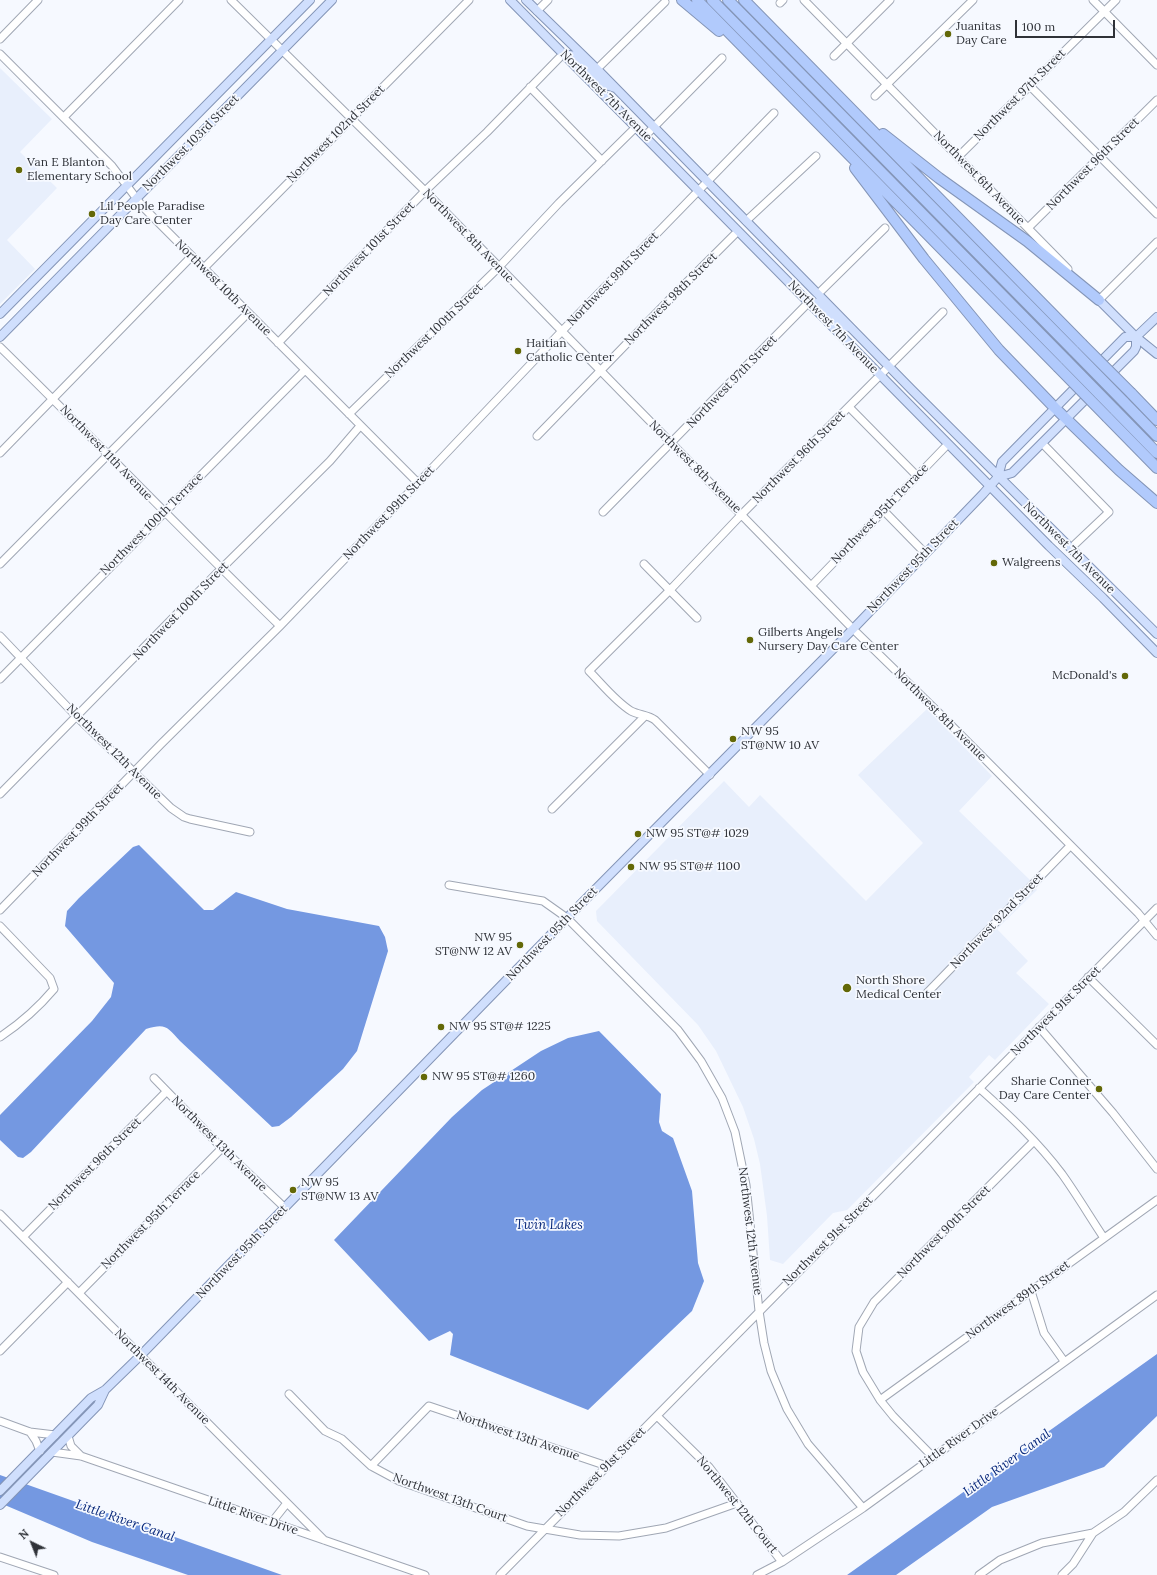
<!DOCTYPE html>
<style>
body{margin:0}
#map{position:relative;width:1157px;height:1575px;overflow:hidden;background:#f6f9ff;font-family:Lora,serif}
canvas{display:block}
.north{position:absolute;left:12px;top:1523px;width:40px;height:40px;-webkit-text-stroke:3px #f6f9ff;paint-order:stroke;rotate:317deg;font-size:11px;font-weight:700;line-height:16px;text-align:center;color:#2f3238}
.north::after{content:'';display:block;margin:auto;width:14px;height:18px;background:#2f3238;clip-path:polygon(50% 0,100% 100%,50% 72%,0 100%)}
.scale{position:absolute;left:1015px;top:20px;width:100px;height:18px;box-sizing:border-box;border:2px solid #2f3238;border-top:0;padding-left:5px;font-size:12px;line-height:14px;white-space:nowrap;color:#2f3238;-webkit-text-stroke:3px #f6f9ff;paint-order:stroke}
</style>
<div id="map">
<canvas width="1157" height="1575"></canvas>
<div class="north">N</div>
<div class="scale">100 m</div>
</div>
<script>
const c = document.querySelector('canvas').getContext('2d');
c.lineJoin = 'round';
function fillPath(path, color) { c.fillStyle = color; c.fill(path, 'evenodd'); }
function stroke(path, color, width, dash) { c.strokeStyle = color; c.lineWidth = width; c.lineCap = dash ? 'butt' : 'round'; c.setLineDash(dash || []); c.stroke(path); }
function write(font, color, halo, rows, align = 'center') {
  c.font = font + ' Lora,serif'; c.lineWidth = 3.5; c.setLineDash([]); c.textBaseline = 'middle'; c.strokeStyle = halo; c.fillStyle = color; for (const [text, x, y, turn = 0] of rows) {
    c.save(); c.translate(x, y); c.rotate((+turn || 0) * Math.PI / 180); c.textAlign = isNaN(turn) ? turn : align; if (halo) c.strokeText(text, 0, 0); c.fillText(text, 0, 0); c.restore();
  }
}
fillPath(new Path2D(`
 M0 68 52 119 20 152 57 188 7 240 35 269 0 304Z
 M927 709 992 776 959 811 1031 881 1037 890 997 929 1028 961 1016 973 1049 1004 995 1060 989 1055 969 1077 974 1082 857 1200 847 1210 833 1213 783 1264 770 1260 767 1216 760 1164 754 1139 743 1107 716 1051 698 1025 597 921 596 911 724 781 749 807 760 795 866 901 923 843 858 775Z`), '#e8effc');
fillPath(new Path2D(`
 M139 845 204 910H213L236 892 287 909 379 926 385 937 388 951 357 1051 343 1069 291 1117 279 1126 272 1127 180 1041C167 1027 166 1023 146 1029L31 1152 23 1158 18 1157 0 1140V1115L92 1021 111 997 114 983 65 926 67 911 79 898 133 847Z
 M599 1031 661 1094 659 1122 662 1131 673 1138 692 1191 698 1263 704 1281 692 1311 588 1410 450 1355 453 1334 450 1331 429 1341 334 1240 452 1117 482 1090 541 1051 568 1038Z
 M1157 1354V1416L1104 1467 992 1507 896 1575H847Z
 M0 1475 282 1575H188L92 1542 0 1503Z`), '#7498e1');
const minor = new Path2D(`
 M231 0 425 191 853 629 937 711 1138 913 1157 936
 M804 0 1068 269
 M1093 0 1157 65
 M780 3 783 0
 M537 11 548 0
 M0 39 38 0
 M0 54 112 166 143 207 418 483
 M834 56 890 0
 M597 69 665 2
 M1030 86 1157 214
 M530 87 602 161
 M875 96 973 0
 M64 117 179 0
 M645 136 722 58
 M958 157 1116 0
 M746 221 816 156
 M1028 228 1157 100
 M204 268 469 0
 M818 294 885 228
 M1096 298 1099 300 1157 242
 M278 343 425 191 487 132 563 54
 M0 347C94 439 185 534 280 626
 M849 407 917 476
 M349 414 499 267 559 203 636 127
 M537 436 671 298 738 231
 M1042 443 1109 512 1071 548
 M0 453 192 256
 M884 511 925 553
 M603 512 809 302
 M0 564 248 313
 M644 564 697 618
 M812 585 948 444
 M0 636 77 717 171 808 184 817 190 819 250 832
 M0 679 305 370
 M710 775 655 720C648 715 639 715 631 711 615 701 602 684 589 671L670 590 742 514 943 312
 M0 794 221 569 330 461 360 426
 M552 809 645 716
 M449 885 543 901 567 918 678 1030 701 1061 722 1098 735 1132 746 1185 759 1311 764 1343 771 1371 787 1409 808 1444 863 1508
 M0 910 161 744 280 626 418 483 561 332 774 113
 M0 926 50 978 54 989C38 1008 21 1023 0 1037
 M1088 977 1157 1045
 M925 995 1070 846
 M1039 1027 1113 1113 1157 1169
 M154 1078 222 1148 285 1208
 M979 1088C1009 1115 1038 1142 1062 1174 1077 1195 1090 1217 1104 1238
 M0 1214 324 1540
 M23 1237 166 1092
 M1031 1291 1044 1333 1064 1361
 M79 1293 222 1148
 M0 1351 68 1282
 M289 1394 325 1431 342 1439 371 1466 399 1481 527 1526 580 1535 619 1536 666 1528 737 1503
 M880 1400 1157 1200
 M657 1416 709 1467 782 1562
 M0 1421 30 1432 55 1435
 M30 1432 36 1441 40 1451
 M68 1436 71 1446 81 1456
 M52 1452 81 1456 425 1575
 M933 1457 893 1416 880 1400 863 1372 856 1351 859 1327 874 1302 1034 1141
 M371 1466 429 1406 607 1466
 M272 1522 287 1503
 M0 1557 54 1575
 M500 1575 1157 908
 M757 1575 782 1562 863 1508 1157 1295
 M979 1575 1000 1560 1042 1543 1093 1533
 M1062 1575 1073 1564 1093 1533 1124 1512 1157 1480`);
const major = new Path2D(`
 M510 0 1049 546 1103 598 1157 653
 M526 0 597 69 912 390 1157 634
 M563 54 575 56 603 84 615 88
 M1099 300 1136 337 1157 354
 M809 302 819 303 839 325 849 327
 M0 314 310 0
 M0 337 332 0
 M998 477 1012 473 1134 351 1136 347V337
 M0 1491 91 1398 105 1390 141 1355 567 918 853 629 983 494 998 477 1002 462 1125 337H1136L1157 317
 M0 1505 98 1405 105 1390`);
const highway = new Path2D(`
 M682 0 719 31
 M697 0 1058 367
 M712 0 1066 360
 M728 0 1074 351
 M744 0 1082 344
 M883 134 939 178 1027 241 1099 300
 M855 168 924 259 999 350 1055 408 1119 470 1157 503
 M1131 393 1157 420
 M1123 401 1157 436
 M1114 409 1157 453
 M1107 417 1157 468`);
stroke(minor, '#a0a7b4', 9);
stroke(major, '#8495b7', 10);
stroke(highway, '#8495b7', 12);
stroke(minor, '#fff', 7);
stroke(major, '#d0dffd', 8);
stroke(highway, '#b1cafc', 10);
const highwayBridge = new Path2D(`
 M1082 344 1131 393
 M1074 351 1123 401
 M1066 360 1114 409
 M1058 367 1107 417`);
stroke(highwayBridge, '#8495b7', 12, []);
stroke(highwayBridge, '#b1cafc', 10);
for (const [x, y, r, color] of [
 [948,34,4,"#636807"],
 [19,170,4,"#636807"],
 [92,214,4,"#636807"],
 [518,351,4,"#636807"],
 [994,563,4,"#636807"],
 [750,640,4,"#636807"],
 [1125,676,4,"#636807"],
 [733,739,4,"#636807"],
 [638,834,4,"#636807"],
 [631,867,4,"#636807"],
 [520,945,4,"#636807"],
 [847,988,5,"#636807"],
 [441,1027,4,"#636807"],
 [424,1077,4,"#636807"],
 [1099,1089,4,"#636807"],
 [293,1190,4,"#636807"]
]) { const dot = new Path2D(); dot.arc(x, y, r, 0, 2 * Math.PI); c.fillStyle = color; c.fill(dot); stroke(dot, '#f6f9ff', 1.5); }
write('12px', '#2f3238', '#f6f9ff', [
 ["Juanitas",956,27],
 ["Day Care",956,41],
 ["Van E Blanton",27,163],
 ["Elementary School",27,177],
 ["Lil People Paradise",100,207],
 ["Day Care Center",100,221],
 ["Haitian",526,344],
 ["Catholic Center",526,358],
 ["Walgreens",1002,563],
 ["Gilberts Angels",758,633],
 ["Nursery Day Care Center",758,647],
 ["McDonald's",1117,676,"right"],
 ["NW 95",741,732],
 ["ST@NW 10 AV",741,746],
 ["NW 95 ST@# 1029",646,834],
 ["NW 95 ST@# 1100",639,867],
 ["NW 95",512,938,"right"],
 ["ST@NW 12 AV",512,952,"right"],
 ["North Shore",856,981],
 ["Medical Center",856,995],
 ["NW 95 ST@# 1225",449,1027],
 ["NW 95 ST@# 1260",432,1077],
 ["Sharie Conner",1091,1082,"right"],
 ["Day Care Center",1091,1096,"right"],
 ["NW 95",301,1183],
 ["ST@NW 13 AV",301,1197]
], 'left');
write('12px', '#2f3238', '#f6f9ff', [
 ["Northwest 97th Street",1020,95,-45],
 ["Northwest 7th Avenue",606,96,45],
 ["Northwest 102nd Street",336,134,-45],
 ["Northwest 103rd Street",191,143,-45],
 ["Northwest 96th Street",1093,164,-45],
 ["Northwest 6th Avenue",979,178,46],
 ["Northwest 8th Avenue",468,236,46],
 ["Northwest 101st Street",369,249,-46],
 ["Northwest 99th Street",613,279,-46],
 ["Northwest 10th Avenue",223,288,45],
 ["Northwest 98th Street",671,299,-45],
 ["Northwest 7th Avenue",833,327,46],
 ["Northwest 100th Street",434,331,-44],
 ["Northwest 97th Street",732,382,-46],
 ["Northwest 11th Avenue",106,453,46],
 ["Northwest 96th Street",799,457,-45],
 ["Northwest 8th Avenue",695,467,45],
 ["Northwest 99th Street",389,513,-46],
 ["Northwest 95th Terrace",880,514,-46],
 ["Northwest 100th Terrace",152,524,-45],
 ["Northwest 7th Avenue",1069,548,45],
 ["Northwest 95th Street",913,566,-46],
 ["Northwest 100th Street",181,611,-46],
 ["Northwest 8th Avenue",940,715,45],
 ["Northwest 12th Avenue",114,752,45],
 ["Northwest 99th Street",78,830,-46],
 ["Northwest 92nd Street",997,921,-46],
 ["Northwest 95th Street",552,934,-46],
 ["Northwest 91st Street",1056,1011,-45],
 ["Northwest 13th Avenue",219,1144,45],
 ["Northwest 96th Street",95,1164,-45],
 ["Northwest 95th Terrace",151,1220,-45],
 ["Northwest 12th Avenue",750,1231,83],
 ["Northwest 90th Street",944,1232,-45],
 ["Northwest 91st Street",828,1241,-45],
 ["Northwest 95th Street",242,1252,-46],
 ["Northwest 89th Street",1018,1300,-36],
 ["Northwest 14th Avenue",162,1377,45],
 ["Northwest 13th Avenue",518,1436,19],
 ["Little River Drive",959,1438,-36],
 ["Northwest 91st Street",601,1472,-45],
 ["Northwest 13th Court",450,1498,20],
 ["Northwest 12th Court",737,1505,51],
 ["Little River Drive",253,1516,19]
]);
write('italic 13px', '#07277a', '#f6f9ff', [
 ["Twin Lakes",549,1225],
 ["Little River Canal",1007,1463,-36],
 ["Little River Canal",125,1521,19]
]);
</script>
